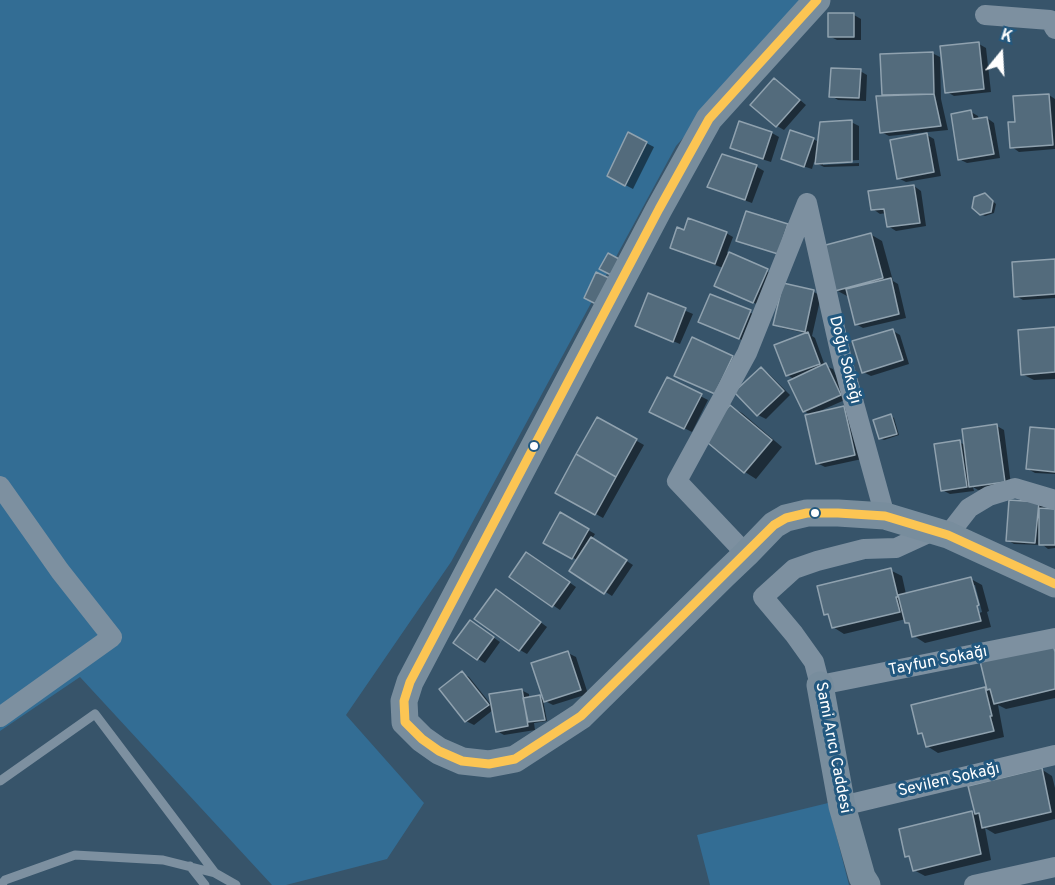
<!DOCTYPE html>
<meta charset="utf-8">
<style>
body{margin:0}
#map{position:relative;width:1055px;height:885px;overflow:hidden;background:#37546a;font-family:Overpass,sans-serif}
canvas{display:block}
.north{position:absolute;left:971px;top:24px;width:60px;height:60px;-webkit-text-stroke:4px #22587f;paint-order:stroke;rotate:18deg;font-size:16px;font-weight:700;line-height:24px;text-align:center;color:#fff}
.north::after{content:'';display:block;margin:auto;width:21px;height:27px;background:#fff;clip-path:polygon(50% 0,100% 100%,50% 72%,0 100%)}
</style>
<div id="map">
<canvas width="1055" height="885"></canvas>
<div class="north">K</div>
</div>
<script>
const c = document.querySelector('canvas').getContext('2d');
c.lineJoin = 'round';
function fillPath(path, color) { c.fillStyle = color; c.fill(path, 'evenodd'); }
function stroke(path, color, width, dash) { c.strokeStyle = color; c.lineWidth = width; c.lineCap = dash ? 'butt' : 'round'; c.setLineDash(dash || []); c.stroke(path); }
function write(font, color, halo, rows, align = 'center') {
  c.font = font + ' Overpass,sans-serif'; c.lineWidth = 6; c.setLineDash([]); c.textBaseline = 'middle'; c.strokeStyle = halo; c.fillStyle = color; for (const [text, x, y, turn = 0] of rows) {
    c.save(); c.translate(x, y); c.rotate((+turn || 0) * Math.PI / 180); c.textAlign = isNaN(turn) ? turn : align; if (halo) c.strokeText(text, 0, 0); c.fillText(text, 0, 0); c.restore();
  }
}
fillPath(new Path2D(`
 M0 0H805L676 146 451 562 346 715 424 803 387 859 286 885H272L80 677 0 731Z
 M828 803 849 885H710L697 835Z`), '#336d94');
fillPath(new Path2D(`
 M854 15 861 19V40H837L829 36Z
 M979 44 986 48 991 92 954 96 947 92Z
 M932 53 940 57 941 99 948 130 889 136 881 132 884 97 882 55Z
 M860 71 867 75 866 101 838 100 831 96Z
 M774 80 781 84 806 105 784 130 777 126 752 105Z
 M1049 95 1055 99V149L1019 152 1012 147 1017 123Z
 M971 112 978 116 979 120 987 118 994 123 1000 158 967 163 959 159Z
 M851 122 859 126V160L823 162V165L859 163V166L824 167 814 162 812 169 790 162 782 158 813 139 819 142Z
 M772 133 779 137 771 162 739 152 732 148Z
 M629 134 654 147 633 189 608 176Z
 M927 135 934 139 941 176 906 182 898 178Z
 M723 155 757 167 764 171 752 203 716 190 709 186Z
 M914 186 921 191 926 226 896 231 888 226 886 213 880 214 873 209Z
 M988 197 996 204 994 213 985 216 981 214Z
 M685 232 726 233 733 237 727 253 775 275 761 306 723 289V268L679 251 671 247Z
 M870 234 882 241 893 281 898 284 906 318 863 328 856 324 849 296H847L836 290Z
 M1055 261V298L1023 300 1016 296Z
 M814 292 821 296 812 336 815 338 825 366 833 369 847 399 820 411 821 412 844 407 851 412 862 459 825 467 817 463 810 415 804 411 794 379 787 375 809 334 782 328 775 324Z
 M649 295 693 314 680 344 636 326Z
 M711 296 758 316 747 342 707 326Z
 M1055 328V379L1034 380 1022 374Z
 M893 331 900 335 909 364 871 376 863 372Z
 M761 368 768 373 790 395 766 419 758 415 736 392Z
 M667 379 708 400 692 432 658 415Z
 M731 407 742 413 782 447 756 479 745 472 704 438Z
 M891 416 894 418 899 435 884 440 880 438Z
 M598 419 644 445 603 518 557 492Z
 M997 426 1004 430 1011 485 978 490 973 487 974 491 950 494 942 490 959 442 965 445Z
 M1055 431V474L1035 473 1028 469Z
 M1039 504 1046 508V510H1055V548L1048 549 1043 545 1014 544 1007 540Z
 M561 514 595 534 592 539 633 565 612 596 571 570 577 560 545 542Z
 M534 558 576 587 560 610 511 577Z
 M890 570 902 576 906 594 971 579 982 585 989 611 987 612 991 627 925 643 914 636 911 625 907 622 906 619 844 634 833 627 830 616 826 614ZM972 585H975L982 612 979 613Z
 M504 595 547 627 527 654 520 650Z
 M477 626 500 642 485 663 478 659Z
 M1055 647V698L1006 709 998 705 1004 737 938 753 927 746 924 735 920 733 984 689 988 691 981 663Z
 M568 653 576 657 588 694 553 705 543 700 547 721 534 723 535 730 504 735 497 731 493 710 474 725 466 721 441 689 462 673 469 677 493 707 521 690 529 694V699L540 697 545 700Z
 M1041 769 1052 776 1055 788V819L995 834 985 828 991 860 925 876 914 870 911 859 907 856 972 812 977 815 970 787Z`), '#0007');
const building = new Path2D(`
 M828 13H854V37H828Z
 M979 42 984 89 945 93 940 46Z
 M933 52 934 94 882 95 880 54Z
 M831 68 861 69 859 98 829 97Z
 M774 78 800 100 776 127 750 105Z
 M934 94 941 126 880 133 876 96Z
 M1049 94 1053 145 1010 148 1008 122H1015L1013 96Z
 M971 110 973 119 987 117 994 154 958 160 951 114Z
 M852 120V162L815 164 820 122Z
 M739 121 772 132 763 159 730 148Z
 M790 130 814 138 804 167 781 159Z
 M628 132 647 142 625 186 607 176Z
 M927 133 934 172 897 179 890 140Z
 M722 154 757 165 745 200 707 187Z
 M914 185 920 223 887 227 884 209 871 210 868 191Z
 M985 193 993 201 991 212 980 215 972 208 974 197Z
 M746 211 788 224 778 254 736 241Z
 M688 218 727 232 715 264 670 248 677 227 684 230Z
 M871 233 883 278 835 291 822 246Z
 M729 252 768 269 753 303 714 286Z
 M608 253 619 259 611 275 599 269Z
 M1055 259V294L1014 297 1012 262Z
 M596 272 609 278 596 304 584 298Z
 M891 278 899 314 855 325 846 289Z
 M783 283 814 290 805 332 773 325Z
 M648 293 686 308 673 342 635 326Z
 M710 294 751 310 739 339 698 322Z
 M1055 327V372L1021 375 1018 330Z
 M893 329 903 360 862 373 852 341Z
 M808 332 820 364 786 376 774 345Z
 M692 337 733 356 715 394 674 376Z
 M826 363 841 395 803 412 788 381Z
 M761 367 784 391 757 416 734 392Z
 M667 377 702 394 684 429 649 412Z
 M730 405 772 440 744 473 702 438Z
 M844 406 855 455 816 464 805 415Z
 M891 414 897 434 879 439 873 420Z
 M597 417 637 439 616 477 576 454Z
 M997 424 1005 482 969 487 962 429Z
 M1030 427 1055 429V472L1026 469Z
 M960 440 967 487 941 491 934 444Z
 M576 454 616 477 595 515 555 493Z
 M1009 500 1039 502 1035 543 1006 541Z
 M1039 508 1055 509V545H1039Z
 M560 512 589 529 572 559 543 543Z
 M591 537 627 560 604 594 569 571Z
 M526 552 570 582 552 607 509 577Z
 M891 568 898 597H896L900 612 832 628 828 614 824 615 817 586Z
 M971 577 979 605 977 606 981 621 912 637 909 623H905L898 595Z
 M496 589 541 622 519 651 474 619Z
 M470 620 494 637 477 660 453 643Z
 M1053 644 1055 652V689L994 704 990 689 987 690 980 661Z
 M568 651 581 690 544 702 531 663Z
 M462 671 489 705 465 722 439 689Z
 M985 687 992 716H990L994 731 926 747 922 733 918 734 911 705Z
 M522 689 528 726 496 732 489 694Z
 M540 695 545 720 528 722 523 698Z
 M1042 768 1051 812 982 828 979 813 975 814 968 786Z
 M972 811 981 854 913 871 909 856 905 857 899 829Z`);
fillPath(building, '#536b7c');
stroke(building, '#90a2af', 1.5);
stroke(new Path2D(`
 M0 781 95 714 215 873
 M190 866 205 885
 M1 885 5 880 75 855 163 860 215 873 236 885`), '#7d90a0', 9);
stroke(new Path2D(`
 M985 15 1050 20 1055 29
 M807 203 842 360 885 516
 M0 486 60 571 112 637 0 717
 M933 531 896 548 864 549 817 561 794 569 763 597 794 634 814 662 820 685 1055 638
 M948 535 969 508 989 496 1015 488 1055 500
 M746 554 677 481 747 353 807 203
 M842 806 1055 755
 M974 885 1055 867`), '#7d90a0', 20);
stroke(new Path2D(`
 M817 0 709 119 659 209 410 682 404 701 405 722 422 739 439 751 462 761 489 764 515 759 581 716 723 576 746 554 774 525 786 518 807 513H838L885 516 948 535 1055 584
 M820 685 842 806 862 877 867 885`), '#788d9d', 27);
stroke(new Path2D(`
 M817 0 709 119 659 209 410 682 404 701 405 722 422 739 439 751 462 761 489 764 515 759 581 716 774 525 786 518 807 513H838L885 516 948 535 1055 584`), '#fcc553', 9);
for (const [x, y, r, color] of [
 [534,446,5,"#fff"],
 [815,513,5,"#fff"]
]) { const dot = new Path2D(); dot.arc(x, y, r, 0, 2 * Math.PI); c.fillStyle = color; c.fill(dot); stroke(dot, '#22587f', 2); }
write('16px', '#fff', '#22587f', [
 ["Doğu Sokağı",844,360,76],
 ["Tayfun Sokağı",938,662,-11],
 ["Sami Arıcı Caddesi",832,748,79],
 ["Sevilen Sokağı",949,781,-13]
]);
</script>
